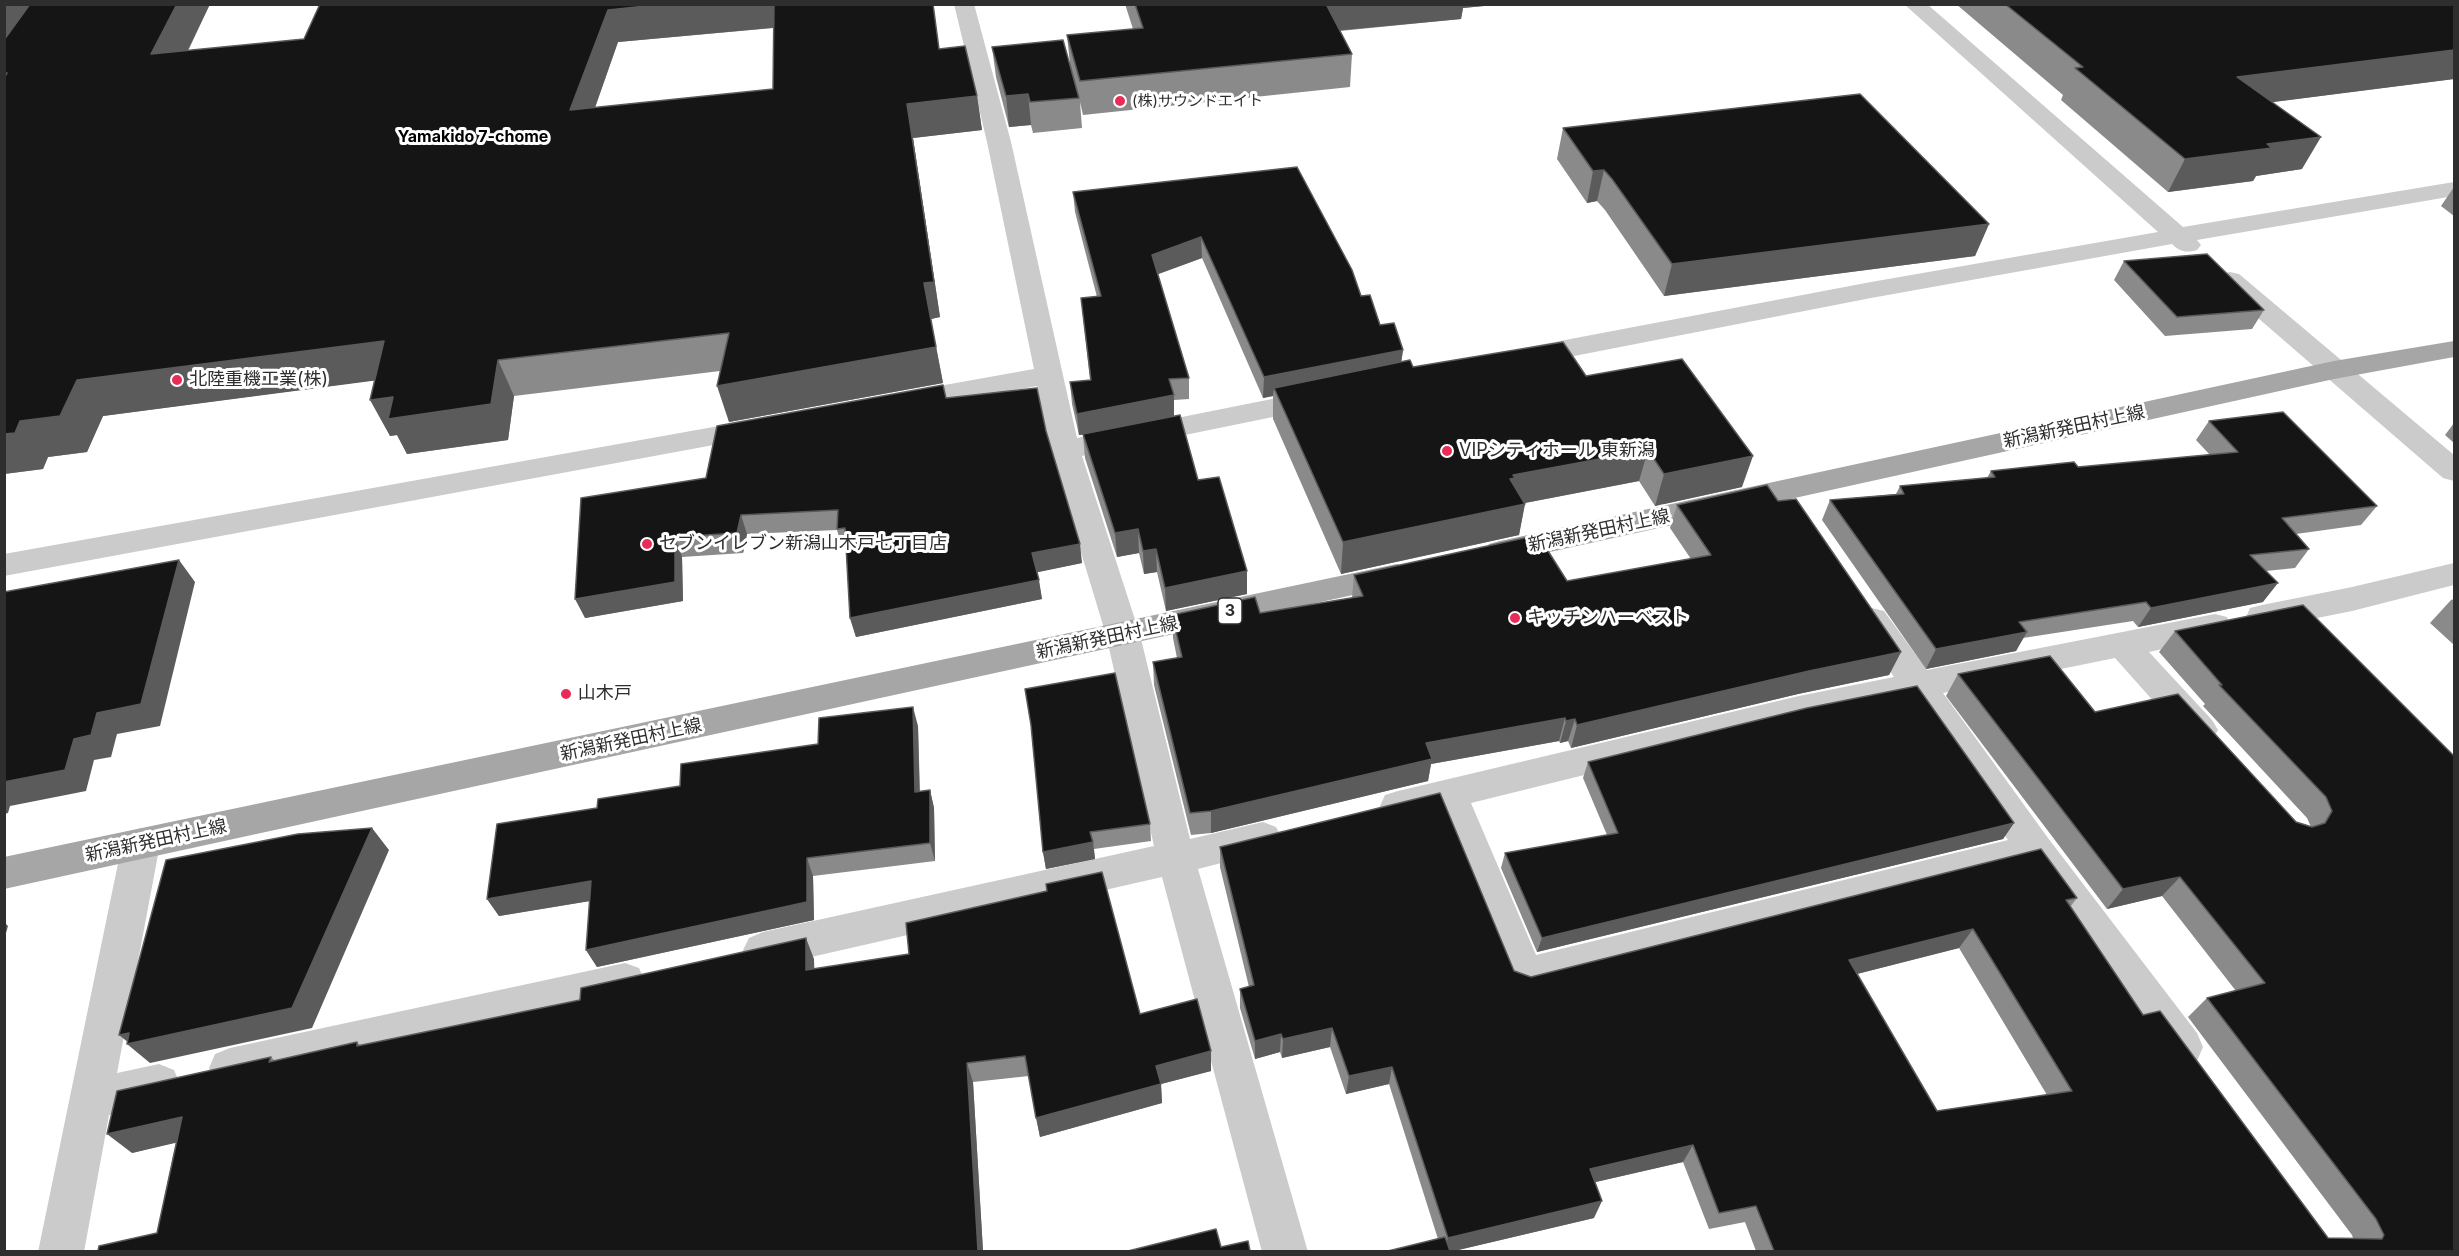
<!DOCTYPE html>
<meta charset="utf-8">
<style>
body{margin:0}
#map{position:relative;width:2459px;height:1256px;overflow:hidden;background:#fff;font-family:Inter,sans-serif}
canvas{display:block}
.frame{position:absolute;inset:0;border:6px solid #2e2e2e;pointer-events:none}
</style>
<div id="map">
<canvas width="2459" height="1256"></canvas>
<div class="frame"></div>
</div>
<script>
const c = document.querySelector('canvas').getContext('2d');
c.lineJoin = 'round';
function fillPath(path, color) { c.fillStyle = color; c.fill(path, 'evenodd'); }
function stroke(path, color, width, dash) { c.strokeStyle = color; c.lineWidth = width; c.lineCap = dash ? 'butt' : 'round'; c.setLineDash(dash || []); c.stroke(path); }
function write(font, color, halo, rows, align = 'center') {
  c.font = font + ' Inter,"Noto Sans JP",sans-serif'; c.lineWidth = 6; c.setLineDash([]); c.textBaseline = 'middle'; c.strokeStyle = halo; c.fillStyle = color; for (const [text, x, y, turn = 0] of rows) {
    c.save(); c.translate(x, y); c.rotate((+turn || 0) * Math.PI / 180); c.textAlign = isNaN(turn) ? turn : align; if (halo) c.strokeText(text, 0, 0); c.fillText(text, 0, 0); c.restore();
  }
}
fillPath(new Path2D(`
 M954 4H974L1011 142 1077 438 1317 390 1327 393 1331 399 1327 405 1317 408 1082 456 1140 635 1190 839 1263 822 1276 827 1282 838 1276 849 1198 869 1308 1252H1262L1162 877 763 968 749 962 743 950 749 938 763 932 1154 846 1106 635 1050 450 1037 386 900 411 890 408 886 402 890 396 900 393 1034 369 987 142Z
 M1904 4H1927L2183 227 2454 182V196L2197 240 2201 245 2197 250C2186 253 2180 252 2172 244L1871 298 1523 366 1513 363 1509 357 1513 351 1523 348 1871 282 2158 232Z
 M2230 272 2239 274 2454 455V481L2443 478 2221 286 2217 280 2221 274Z
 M758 419 768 421 772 428 768 435 4 576V554Z
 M2454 563V585L2352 611 2262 629 2250 626 2246 617 2250 608 2262 605 2352 587Z
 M1872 608 1884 611 1927 670 2215 614 2227 617 2231 626 2227 635 2149 652 2212 720 2218 730 2212 740 2200 744 2188 740 2115 658 1943 693 2048 838 2197 1033 2203 1047 2197 1061 2182 1066 2167 1061 2027 867 1525 994 1511 989 1438 811 1398 821 1385 817 1380 806 1385 795 1398 791 1799 696 1894 677 1856 620 1860 611ZM1910 700 2008 840 1536 955 1471 803 1799 722Z
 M141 828 154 833 160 844 117 1073 159 1064 174 1070 180 1084 174 1098 159 1104 109 1115 84 1252H38L122 844 128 833Z
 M625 963 639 968 645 981 639 994 625 999 230 1088 215 1082 209 1068 215 1054 230 1048Z`), '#cbcbcb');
fillPath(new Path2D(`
 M2454 341V357L2334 379 1500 563 1489 560 1484 552 1489 544 1500 541 2334 361Z
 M1397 564 1408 567 1413 575 1408 583 4 889V857Z`), '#a6a6a6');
fillPath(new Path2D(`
 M4 4H210L188 51 933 4 939 49 977 96 982 130 913 138 940 317 931 319 943 383 729 422 720 371 514 396 508 440 407 454 397 435 390 436 375 380 103 416 87 452 48 457 43 469 4 474ZM774 28 773 89 595 108 618 42Z
 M1125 4H1484V6L1463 8 1461 19 1340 31 1352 54 1350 87 1083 115 1080 102 1082 128 1033 133 1031 125 1009 127 996 77 992 47 1070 64 1067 35 1133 29Z
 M1956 4H2454V79L2272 102 2302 169 2256 176 2253 181 2168 192 2061 100 2063 95Z
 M1563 128 1989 224 1975 256 1664 296 1605 210 1597 201 1587 203 1557 159Z
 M2454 187V216L2441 206Z
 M1073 192 1361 296 1380 325 1403 350 1401 362 1413 367 1586 376 1742 487 1655 506 1639 481 1525 503 1519 535 1341 574 1273 419V396L1263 398 1202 258 1158 274 1189 378V399L1174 400V416L1198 480 1247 594 1166 611 1157 572 1144 574 1139 553 1117 557 1085 458 1083 435H1079L1072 404 1070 382 1090 380 1081 298 1097 297 1075 212Z
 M2124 261 2264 310 2252 329 2165 336 2114 280Z
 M946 398 1046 431 1082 563 1037 572 1042 599 856 637 850 618 846 548H842L837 530 747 534 743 553 682 557 683 601 585 618 706 478Z
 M2209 421 2377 506 2361 525 2296 534 2309 549 2295 568 2266 571 2263 602 2138 627 2133 621 2023 638 2016 651 1926 669 1822 520 1830 500 1896 494 1900 486 1987 478 1991 471 2078 467 2210 455 2196 440Z
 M2454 423V443L2445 435Z
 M1778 501 1901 652 1889 675 1798 694 1571 748 1568 741 1560 743 1559 741 1431 764 1428 781 1211 833 1191 835 1154 685 1153 662 1177 658 1173 638 1172 615 1260 613 1352 598 1354 575 1567 581 1691 559 1670 528 1677 505Z
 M2454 599V645L2430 623 2451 600Z
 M2303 605 2454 1251H1756L1745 1222 1709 1229 1683 1162 1595 1182 1594 1218 1454 1251 1438 1239 1389 1084 1346 1094 1330 1047 1282 1058 1280 1052 1255 1059 1240 1008V989L1249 987 1220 867V847L1531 977 2077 898 2070 907 2143 1015 2328 1238H2353L2352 1235 2188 1017 2207 998 2236 991 2162 896 2107 909 1946 696 1958 674 2095 712 2296 822 2311 827 2307 818 2203 706 2205 704 2159 652 2175 631ZM1959 948 2047 1095 1937 1111 1857 974Z
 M918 726 920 792 930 790 934 808 935 861 813 876 814 920 597 967 586 950 590 901 499 916 487 899 597 808 680 786 818 744Z
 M1031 727 1150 824 1151 841 1094 849 1095 859 1046 869 1043 852Z
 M1588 762 2014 823 2003 839 1537 952 1501 868 1505 853 1607 835 1583 778Z
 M814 959V968L1140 1014 1211 1071 1161 1084 1162 1103 1040 1137 1029 1076 973 1082 983 1251H98L157 1233 176 1142 132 1153 271 1057 275 1061 357 1042 360 1045Z`), '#8a8a8a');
fillPath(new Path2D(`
 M4 4H45L4 63Z
 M177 4H210L170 87 151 54Z
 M665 4H776L781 27 618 42 582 144 570 110 608 10Z
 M1323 4H1484V6L1463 8 1461 19 1322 32Z
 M2454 50V79L2219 109 2237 77Z
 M1028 94 1031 125 1009 127 1006 96Z
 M977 96 982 130 913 138 940 317 931 319 924 283 907 104Z
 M2321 137 2302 169 2256 176 2253 181 2168 192 2185 159 2267 144Z
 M1604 170 1597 201 1587 203 1593 171Z
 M1989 224 1975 256 1664 296 1672 264Z
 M1201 237 1202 258 1153 276 1152 255Z
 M384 341 402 377 103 416 87 452 48 457 43 469 4 474V434L20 421 77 380Z
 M936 347 943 383 729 422 717 386Z
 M1403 350 1400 371 1274 388 1273 396 1263 398 1264 377Z
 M498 360 514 396 508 440 407 454 397 435 390 436 370 400Z
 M1174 395V416L1079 435 1077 414Z
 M1648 450 1639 481 1509 506 1525 504 1519 535 1341 574 1343 542 1510 479 1513 475Z
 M1753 456 1742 487 1655 506 1664 474Z
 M741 515 747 534 743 553 737 533Z
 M1138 529 1139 553 1117 557 1115 533Z
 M675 537 682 557 683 601 585 618 575 599Z
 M1080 544 1082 563 1034 573 1032 553Z
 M1156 549 1157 572 1144 574 1143 551Z
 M179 560 195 582 160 726 117 734 111 757 94 760 86 791 10 806 8 813 4 814V782L97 713Z
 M1247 571V594L1166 611 1165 588Z
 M1039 580 1042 599 856 637 850 618Z
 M2278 583 2263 602 2138 627 2151 608Z
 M2027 632 2016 651 1926 669 1936 649Z
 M1901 652 1889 675 1798 694 1571 748 1577 725 1809 671Z
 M913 707 918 726 920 810 915 792Z
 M1565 718 1559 741 1431 764 1428 781 1211 833V811L1426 743Z
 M1575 719 1568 741 1560 743 1566 721Z
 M930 790 934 808 935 861 930 843Z
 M2014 823 2003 839 1537 952 1542 938Z
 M372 828 389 850 312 1028 150 1063 127 1044 129 1043 119 1035Z
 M1093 842 1095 859 1046 869 1043 852Z
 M807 858 813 876 814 920 597 967 586 950Z
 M2180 877 2162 896 2107 909 2123 889Z
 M591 881 602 899 499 916 487 899Z
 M4 922 8 926 4 940Z
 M1973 929 1959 948 1837 979 1849 960Z
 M806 938 814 959 815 990 806 970Z
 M1332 1028 1330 1047 1282 1058 1283 1039Z
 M1281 1034 1280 1052 1255 1059V1041Z
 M1211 1051V1071L1161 1084 1162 1103 1040 1137 1036 1118 1156 1066Z
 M967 1063 973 1082 983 1251H978Z
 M1392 1067 1389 1084 1346 1094 1349 1076Z
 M182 1117 205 1136 132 1153 107 1134Z
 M1693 1145 1683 1162 1583 1185 1590 1169Z
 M1602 1201 1594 1218 1454 1251H1444L1448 1238Z`), '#5b5b5b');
const building = new Path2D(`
 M30 4H177L151 54 304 39 320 4H665L608 10 570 110 773 89 774 4H933L939 49 965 46 977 96 907 104 934 282 924 283 936 347 717 386 729 333 498 360 491 404 388 419 393 397 370 400 384 341 77 380 60 416 20 421 15 433 4 434V78L7 73 4 74V40Z
 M1135 4H1326L1352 54 1080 81 1067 35 1143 28Z
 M2005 4H2454V50L2237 77 2321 137 2267 144 2272 148 2185 159 2075 68 2083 67Z
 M1063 40 1079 98 1030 102 1028 94 1006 96 992 47Z
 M1860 94 1989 224 1672 264 1612 179 1604 170 1593 171 1563 128Z
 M1297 167 1352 270 1361 296 1370 295 1380 325 1394 323 1403 350 1264 377 1201 237 1152 255 1189 378 1169 379 1174 395 1077 414 1070 382 1091 380 1081 298 1101 296 1073 192Z
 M2207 254 2264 310 2177 317 2124 261Z
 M1563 342 1586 376 1682 359 1753 456 1664 474 1648 450 1513 475 1515 478 1510 479 1525 504 1343 542 1274 388 1410 360 1413 367Z
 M943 385 946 398 1037 388 1046 431 1080 544 1032 553 1039 580 850 618 845 528 837 529 838 510 741 515 737 533 675 537V582L575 599 581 498 706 478 717 426Z
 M2283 412 2377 506 2282 518 2309 549 2250 555 2278 583 2151 608 2146 602 2019 622 2027 632 1936 649 1830 500 1904 494 1900 486 1995 477 1991 471 2074 462 2078 467 2238 452 2209 421Z
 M1180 415 1198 480 1219 477 1247 571 1165 588 1156 549 1143 551 1138 529 1115 533 1083 434Z
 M1767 485 1778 501 1796 499 1901 652 1809 671 1577 725 1575 719 1566 721 1565 718 1426 743 1432 759 1211 811 1190 813 1153 662 1182 657 1172 615 1255 597 1260 613 1363 596 1354 575 1538 535 1567 581 1711 555 1677 505Z
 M179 560 141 704 97 713 91 735 74 739 65 770 4 782V592Z
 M2303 605 2454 756V1251H1774L1756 1206 1719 1213 1693 1145 1590 1169 1602 1201 1448 1238 1392 1067 1349 1076 1332 1028 1283 1039 1281 1034 1255 1041 1240 989 1254 985 1220 847 1440 793 1514 971 1531 977 2041 849 2077 898 2066 900 2143 1015 2160 1011 2328 1238 2382 1239 2384 1235 2376 1219 2207 998 2265 983 2180 877 2123 889 1958 674 2050 656 2095 712 2178 694 2296 822 2312 827 2325 823 2332 811 2326 797 2219 685H2222L2175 631ZM1973 929 2072 1091 1937 1111 1849 960Z
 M1115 673 1150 824 1090 832 1093 842 1043 852 1031 725 1025 689Z
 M1917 686 2014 823 1542 938 1505 853 1618 833 1588 762 1807 708Z
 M913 707 915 792 930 790V843L807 858V902L586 950 591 881 487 899 497 824 597 808 598 799 680 786 681 764 818 744 819 718Z
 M372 828 292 1008 127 1044 129 1033 119 1035 166 860 298 834Z
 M1102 872 1140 1014 1197 999 1211 1051 1156 1066 1161 1084 1036 1118 1025 1056 967 1063 978 1251H98L99 1246 157 1233 182 1117 107 1134 117 1091 271 1057 269 1062 357 1042V1046L580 1000 581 988 806 938V970L909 954 906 923 1047 891 1046 884Z
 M1216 1229 1221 1247 1248 1241 1250 1251H1128Z
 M1445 1237 1450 1251H1388Z`);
fillPath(building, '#151515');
stroke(building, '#5b5b5b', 1.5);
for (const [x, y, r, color] of [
 [1120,101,6,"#e92c57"],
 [177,380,6,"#e92c57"],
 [1447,451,6,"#e92c57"],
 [647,544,6,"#e92c57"],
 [1515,618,6,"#e92c57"],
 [566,694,6,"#e92c57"]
]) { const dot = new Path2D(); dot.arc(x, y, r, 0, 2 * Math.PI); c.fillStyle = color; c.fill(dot); stroke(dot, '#fff', 2); }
write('15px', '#2e2e2e', '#fff', [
 ["(株)サウンドエイト",1132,101]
], 'left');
write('bold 16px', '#000', '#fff', [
 ["Yamakido 7-chome",473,137]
]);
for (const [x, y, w] of [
 [1230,611,24]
]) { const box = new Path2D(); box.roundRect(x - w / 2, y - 13, w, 26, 4.5); c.fillStyle = '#fff'; c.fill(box); stroke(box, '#2e2e2e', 1.5); }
write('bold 16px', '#2e2e2e', null, [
 ["3",1230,611]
]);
write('18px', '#2e2e2e', '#fff', [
 ["北陸重機工業(株)",189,380],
 ["VIPシティホール 東新潟",1459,451],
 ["セブンイレブン新潟山木戸七丁目店",659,544],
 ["キッチンハーベスト",1527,618],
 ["山木戸",578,694]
], 'left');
write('18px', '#2e2e2e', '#fff', [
 ["新潟新発田村上線",2074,427,-12],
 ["新潟新発田村上線",1599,531,-12],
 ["新潟新発田村上線",1107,638,-12],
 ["新潟新発田村上線",631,740,-12],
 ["新潟新発田村上線",156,841,-12]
]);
</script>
